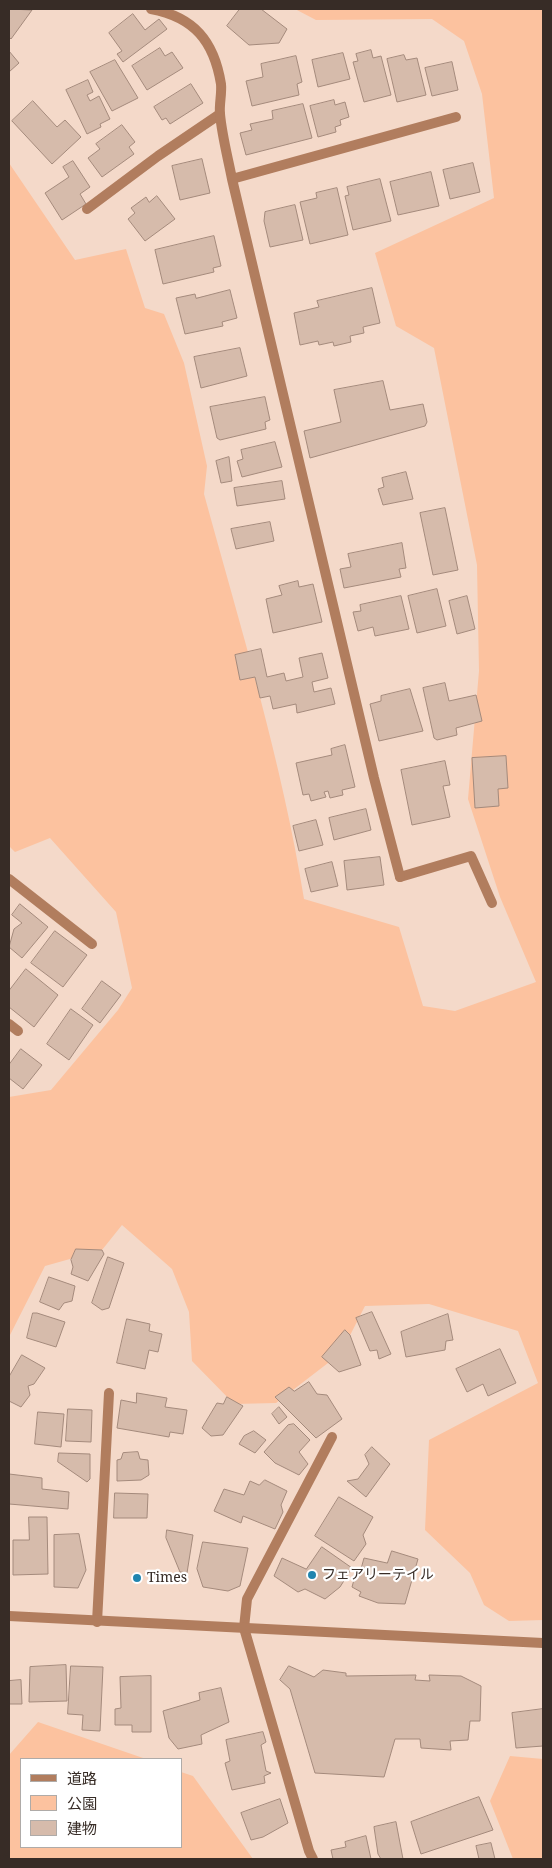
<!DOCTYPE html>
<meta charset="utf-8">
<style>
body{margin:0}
#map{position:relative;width:552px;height:1868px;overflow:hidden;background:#f4d9c9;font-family:"Noto Serif","Noto Sans JP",serif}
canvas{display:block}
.frame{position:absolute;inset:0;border:10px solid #372c26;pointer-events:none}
.legend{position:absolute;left:20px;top:1758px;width:162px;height:90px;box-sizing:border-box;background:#fff;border:1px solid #afaba8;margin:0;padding:6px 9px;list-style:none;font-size:15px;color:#372c26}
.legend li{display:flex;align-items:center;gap:10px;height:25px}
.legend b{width:25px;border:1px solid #afaba8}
</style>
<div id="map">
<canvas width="552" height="1868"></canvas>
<div class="frame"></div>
<ul class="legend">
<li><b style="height:6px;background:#b17d5e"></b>道路</li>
<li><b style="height:14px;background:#fcc29f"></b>公園</li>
<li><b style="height:14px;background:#d6bbab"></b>建物</li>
</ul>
</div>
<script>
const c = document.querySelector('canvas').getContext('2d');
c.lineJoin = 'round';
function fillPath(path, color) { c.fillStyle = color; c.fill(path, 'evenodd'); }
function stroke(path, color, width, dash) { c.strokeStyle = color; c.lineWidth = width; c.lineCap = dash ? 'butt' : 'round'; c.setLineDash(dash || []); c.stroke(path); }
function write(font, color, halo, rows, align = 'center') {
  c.font = font + ' "Noto Serif","Noto Sans JP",serif'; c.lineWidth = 4.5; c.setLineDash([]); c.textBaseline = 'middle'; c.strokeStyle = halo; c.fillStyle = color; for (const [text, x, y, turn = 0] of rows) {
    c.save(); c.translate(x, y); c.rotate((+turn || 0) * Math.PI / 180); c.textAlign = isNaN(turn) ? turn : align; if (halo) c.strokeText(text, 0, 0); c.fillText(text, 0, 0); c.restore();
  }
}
fillPath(new Path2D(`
 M295 9H543V1620L509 1621 484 1605 470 1573 425 1530 429 1440 538 1383 518 1331 429 1304 365 1306 341 1353 276 1403 234 1404 192 1361 189 1312 172 1269 122 1225 102 1250 45 1266 9 1337V1097L51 1090 118 1010 132 988 116 912 50 838 15 852 9 846V163L75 260 126 249 145 308 164 314 184 363 207 466 204 494C241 629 282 762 304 899L399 927 423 1006 455 1011 536 982 500 897 468 799 479 671 477 565 434 348 396 326 375 253 494 198 482 94 464 41 432 19 316 20Z
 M38 1722 146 1759H21V1847H181V1772L193 1776 253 1859H9V1755Z
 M510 1756 543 1759V1859H513L490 1801Z`), '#fcc29f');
const building = new Path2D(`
 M9 9 32 10 11 39 9 37Z
 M240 9H261L287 29 279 43 249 45 227 26Z
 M133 14 145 30 159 19 167 29 123 62 117 54 122 51 109 33Z
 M160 48 165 56 172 52 183 68 147 90 132 66Z
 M371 50 373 58 381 56 391 95 364 102 353 62 358 61 356 54Z
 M9 51 19 63 9 72Z
 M343 53 350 79 318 87 312 60Z
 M404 55 406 60 417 58 426 95 397 102 387 59Z
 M296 56 302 82 297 84 299 95 252 106 246 81 263 77 261 64Z
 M115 60 138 98 112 111 90 72Z
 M452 62 458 90 432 96 425 68Z
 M88 80 93 92 87 95 90 101 99 96 110 119 100 124 101 127 87 134 66 90Z
 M191 84 203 103 170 124 166 118 162 120 154 107Z
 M334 100 335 105 345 102 349 117 340 120 341 125 335 127 336 132 318 137 310 106Z
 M33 101 57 127 65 120 81 137 52 164 12 121Z
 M303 104 312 138 246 155 240 133 252 130 250 124 273 119 272 111Z
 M122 125 135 142 129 147 134 154 102 177 88 158 100 149 96 144Z
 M202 159 210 193 180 200 172 166Z
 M73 161 90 187 80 194 86 204 62 220 45 193 69 177 63 167Z
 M473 163 480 192 450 199 443 170Z
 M431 172 439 206 398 215 390 182Z
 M380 179 391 221 353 230 345 196 349 195 347 187Z
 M337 188 348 235 310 244 300 202 317 198 316 193Z
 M157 196 175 219 145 241 128 219 135 213 131 208 146 197 149 202Z
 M295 205 303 240 270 247 264 221 265 212Z
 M214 236 221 266 213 268 214 272 163 284 155 250Z
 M372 288 380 323 363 327 364 333 350 336 351 342 334 346 333 342 319 345 318 341 300 345 294 313 319 307 317 301Z
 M230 290 237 318 222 322 223 326 185 334 176 298 195 294 196 298Z
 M240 348 247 376 201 388 194 357Z
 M383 381 390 410 423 404 427 422 425 426 310 458 304 431 341 422 334 390Z
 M265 397 270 420 265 422 266 429 220 440 217 438 210 407Z
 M275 442 282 467 242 477 237 461 243 459 241 450Z
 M229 457 232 481 221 483 216 461Z
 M406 472 413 499 383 505 378 489 384 487 382 478Z
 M282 481 285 499 237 506 234 488Z
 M445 508 458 570 433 575 420 513Z
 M270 522 274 541 236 549 231 529Z
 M402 543 406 568 399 569 401 577 344 588 340 569 351 567 348 554Z
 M298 581 299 587 313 584 322 622 273 633 266 599 282 595 279 586Z
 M437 589 446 626 417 633 408 596Z
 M401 596 409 629 375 636 373 627 358 631 353 612 361 611 360 605Z
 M467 596 475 629 457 634 449 601Z
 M261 649 267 677 284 673 286 681 303 677 299 658 322 653 328 678 312 682 314 692 331 688 335 704 297 713 296 704 273 709 270 696 260 698 255 677 240 680 235 655Z
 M445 683 449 701 476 695 482 721 456 728 457 735 437 740 434 738 423 688Z
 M410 689 423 731 379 741 370 704 381 701V696Z
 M345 745 355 787 342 790 343 795 330 798 328 791 324 792 326 797 311 801 309 794 303 795 296 763 332 755 331 749Z
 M506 756 508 788 498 789 499 806 475 808 472 758Z
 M445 761 450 785 443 786 450 817 412 825 401 770Z
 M366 809 371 830 334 840 329 818Z
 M316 820 323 845 299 851 293 826Z
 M380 857 384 885 347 890 344 861Z
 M332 862 338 886 311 892 305 869Z
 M20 904 48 927 22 958 9 947 14 929 22 923 12 915Z
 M55 931 87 955 63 987 31 963Z
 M26 969 58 995 34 1027 9 1007V991Z
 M102 981 121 995 100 1023 82 1009Z
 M71 1009 93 1025 69 1060 47 1044Z
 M21 1049 42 1065 23 1089 9 1078V1065Z
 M76 1249 102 1250 104 1254 88 1281 71 1274 73 1267 71 1260Z
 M108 1257 124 1263 109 1308 102 1310 92 1303Z
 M49 1277 75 1286 72 1301 64 1303 59 1310 40 1302Z
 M372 1312 391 1354 379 1359 377 1350 370 1351 356 1318Z
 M33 1313H37L65 1322 56 1347 27 1338Z
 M448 1314 453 1340 446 1341 445 1350 406 1357 401 1332Z
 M127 1319 150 1324 149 1331 162 1334 158 1352 149 1350 145 1369 117 1363Z
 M345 1330 350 1335 361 1365 339 1372 322 1357Z
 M500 1349 516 1383 488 1396 483 1384 467 1392 456 1369Z
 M22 1355 45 1368 34 1384 28 1386 30 1395 21 1407 9 1401V1377Z
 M309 1382 317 1394 327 1395 342 1419 316 1438 275 1397 289 1387 294 1391Z
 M137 1393 167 1398 165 1407 187 1410 183 1434 170 1432 169 1437 117 1428 121 1400 136 1403Z
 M227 1397 243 1406 223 1435 211 1436 202 1428 217 1403 223 1404Z
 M279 1407 287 1417 279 1424 272 1414Z
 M68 1409 92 1410 91 1442 66 1441Z
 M38 1412 64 1414 61 1447 35 1444Z
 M294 1424 310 1440 299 1452 308 1464 299 1475 275 1463 264 1452 288 1425Z
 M254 1431 266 1440 255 1453 239 1444 244 1436Z
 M372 1447 390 1464 366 1497 347 1481 358 1479 369 1464 365 1455Z
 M138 1452 140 1459 148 1460 149 1475 141 1480 117 1481V1460L121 1459 123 1453Z
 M59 1453 90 1454V1479L87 1482 58 1462Z
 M9 1474 42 1478V1489L69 1492 68 1509 9 1504Z
 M265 1480 287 1491 281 1505 283 1512 275 1529 243 1516 241 1523 214 1511 224 1489 244 1495 250 1481 259 1485Z
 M115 1493 148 1494 147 1518H114Z
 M339 1497 373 1517 363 1535 366 1544 354 1561 315 1536Z
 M29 1517H47L48 1574 13 1575V1540H29Z
 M167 1530 193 1535 187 1573 180 1572 166 1538Z
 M79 1534 86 1570 78 1588 54 1587V1535Z
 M203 1542 248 1548 240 1586 228 1591 203 1587 197 1569Z
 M322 1547 352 1568 340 1587 325 1599 305 1589 298 1592 274 1576 282 1558 306 1569Z
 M392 1551 418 1559 405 1604 378 1603 359 1596 361 1592 352 1587 357 1569H361L364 1558 387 1563Z
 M66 1665 67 1701 29 1702 30 1667Z
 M71 1666 103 1667 100 1731 82 1730 83 1715 68 1714Z
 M289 1666 314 1677 323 1670 346 1673V1676L416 1675 415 1680 430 1681 429 1675 461 1676 481 1686 480 1721H470L468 1740 450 1741 451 1750 421 1748 420 1739H395L384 1777 315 1773 290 1689 280 1680Z
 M151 1676V1732H132V1725H115V1709L121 1708 120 1677Z
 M21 1680 22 1704H9V1681Z
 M221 1688 229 1722 201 1735 202 1744 178 1749 169 1738 163 1711 200 1700 199 1693Z
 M543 1709V1746L516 1748 512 1713Z
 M263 1732 266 1742 261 1745 266 1771 271 1773 264 1776 265 1783 232 1790 225 1763 230 1761 226 1740Z
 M479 1797 493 1830 421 1854 411 1822Z
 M280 1799 288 1823 263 1837 251 1840 241 1813Z
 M396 1822 403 1859H381L378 1854 374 1827Z
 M366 1836 371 1859H333L331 1850 346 1847 345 1842Z
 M491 1843 495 1859H479L476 1846Z`);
fillPath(building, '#d6bbab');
stroke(building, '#a48a7c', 1);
stroke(new Path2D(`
 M87 209 158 156 220 114
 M400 877 471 856 492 903
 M9 879 92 944
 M9 1024 18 1031
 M97 1622 109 1393
 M244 1628 247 1599 332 1437`), '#b17d5e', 10);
stroke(new Path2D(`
 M151 9C194 17 214 41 221 84 222 94 219 104 220 114 222 136 228 158 232 179L374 778 400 877
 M232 179 456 117
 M244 1628 309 1851 313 1859`), '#b17d5e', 10);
stroke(new Path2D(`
 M9 1616 543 1643`), '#b17d5e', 10);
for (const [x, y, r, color] of [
 [312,1575,5,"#2185af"],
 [137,1578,5,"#2185af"]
]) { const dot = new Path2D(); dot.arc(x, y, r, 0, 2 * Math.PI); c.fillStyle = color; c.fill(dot); stroke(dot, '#fff', 2); }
write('14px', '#372c26', '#fff', [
 ["フェアリーテイル",322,1575],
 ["Times",147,1578]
], 'left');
</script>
